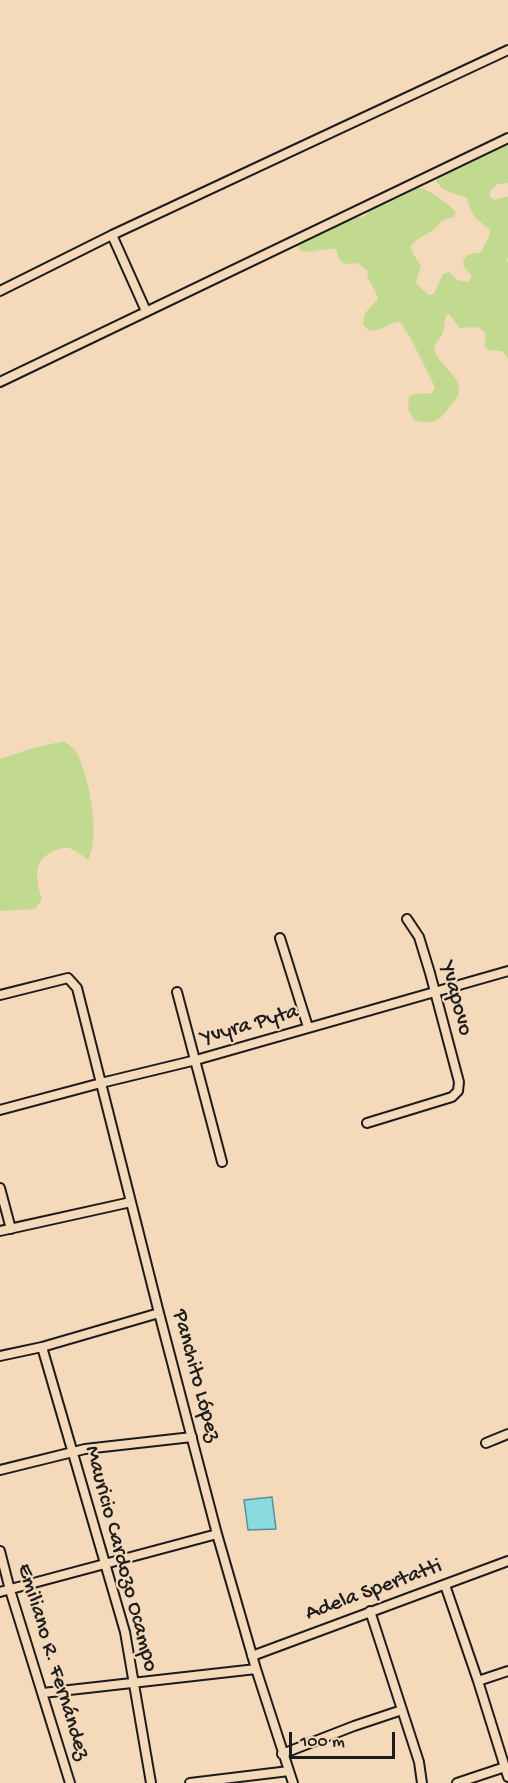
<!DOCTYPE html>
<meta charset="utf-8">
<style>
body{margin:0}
#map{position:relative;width:508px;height:1783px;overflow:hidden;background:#f4d9bb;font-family:"Gochi Hand",sans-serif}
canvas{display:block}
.scale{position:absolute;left:289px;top:1732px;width:106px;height:27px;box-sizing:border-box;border:3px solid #1c1c1c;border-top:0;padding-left:8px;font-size:18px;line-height:21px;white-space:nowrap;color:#1c1c1c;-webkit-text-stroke:4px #f4d9bb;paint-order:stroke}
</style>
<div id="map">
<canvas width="508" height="1783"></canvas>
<div class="scale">100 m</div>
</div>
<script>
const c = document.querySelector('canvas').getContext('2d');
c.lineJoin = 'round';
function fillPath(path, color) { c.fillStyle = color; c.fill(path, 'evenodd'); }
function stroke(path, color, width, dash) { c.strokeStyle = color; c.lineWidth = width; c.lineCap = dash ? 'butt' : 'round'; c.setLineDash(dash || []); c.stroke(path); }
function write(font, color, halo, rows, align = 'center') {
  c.font = font + ' "Gochi Hand",sans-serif'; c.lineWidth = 4.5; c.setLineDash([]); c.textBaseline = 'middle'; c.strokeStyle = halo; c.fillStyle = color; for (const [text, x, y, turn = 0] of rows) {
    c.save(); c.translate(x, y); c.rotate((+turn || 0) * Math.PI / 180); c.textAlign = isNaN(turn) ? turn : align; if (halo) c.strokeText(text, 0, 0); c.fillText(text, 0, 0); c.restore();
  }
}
fillPath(new Path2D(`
 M505 145 508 146V183L497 184 490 192V197L495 200 508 196V257L506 260 508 262V359L502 351 489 350 484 347 486 334C479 324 471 328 460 328L448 313C443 320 446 328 442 335 439 342 433 343 435 351 439 366 465 378 458 395 456 400 450 405 447 410 439 423 428 424 414 420L408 409 409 397 414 394 432 393 435 387 410 337 400 322C386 322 373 340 363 324L365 313 378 299C376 289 367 282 367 270L356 263 345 264 340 260 336 249C323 247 312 254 300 251L297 245C297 244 299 238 301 237 306 232 328 221 335 219 348 214 369 225 370 205 382 200 395 198 407 193 411 191 415 187 420 188 427 188 451 206 456 212L454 217 442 220C434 234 420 234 411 246L412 252 421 266 416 283 428 295 434 294 443 274 449 272 457 280 469 282 472 276 464 267 463 261C468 251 473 255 482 252 484 243 490 239 490 230 474 216 473 219 467 198 456 192 442 194 436 180 443 168 490 149 505 145Z
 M64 741C68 744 72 747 75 750 89 774 101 835 88 860 83 856 75 849 68 848 56 847 41 856 38 867 35 878 39 889 42 899L35 909 0 911V759L30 749Z`), '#c2da90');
const water = new Path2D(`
 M272 1497 276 1529 248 1530 244 1500Z`);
fillPath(water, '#89dbe0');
stroke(water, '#5d8f92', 1.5);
const minor = new Path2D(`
 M112 235 146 311
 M0 291 112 235 508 50
 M0 382 508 138
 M280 938 308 1027
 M177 992 222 1162
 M0 995 68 978 77 988 159 1313 217 1534 256 1669 293 1783
 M0 1110 101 1083 196 1060 508 971
 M367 1123 452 1097 458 1091 459 1082 430 973 419 937 407 919
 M0 1188 11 1229
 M0 1231 131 1202
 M42 1347 125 1632 151 1783
 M0 1356 42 1347 159 1313
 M486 1443 508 1434
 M0 1470 85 1449 192 1437
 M0 1551 10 1590 70 1783
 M445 1585 478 1681 508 1777
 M0 1592 217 1534
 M370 1611 419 1762 422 1783
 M252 1656 508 1561
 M478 1681 508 1671
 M43 1693 256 1669
 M282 1754 354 1726 402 1710
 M190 1783 289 1771
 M457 1783 505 1767`);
stroke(minor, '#1c1c1c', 12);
stroke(minor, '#f4d9bb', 8);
write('22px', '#1c1c1c', '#f4d9bb', [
 ["Yvapovo",455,999,75],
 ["Yvyra Pyta",250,1026,-16],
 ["Panchito López",195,1376,75],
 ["Mauricio Cardozo Ocampo",120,1559,75],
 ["Adela Spertatti",374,1591,-20],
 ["Emiliano R. Fernández",52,1662,73]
]);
</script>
